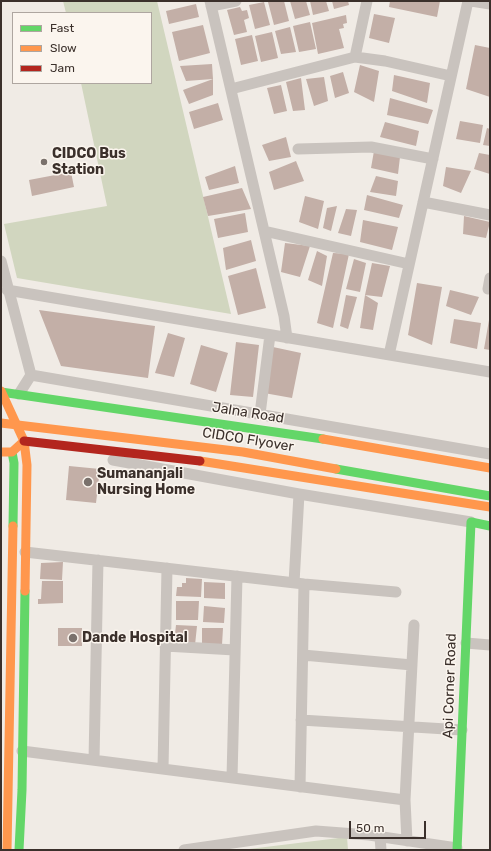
<!DOCTYPE html>
<style>
body{margin:0}
#map{position:relative;width:491px;height:851px;overflow:hidden;background:#f0ebe5;font-family:Rubik,sans-serif}
canvas{display:block}
.frame{position:absolute;inset:0;border:2px solid #3b302b;pointer-events:none}
.legend{position:absolute;left:12px;top:12px;width:140px;height:72px;box-sizing:border-box;background:#fbf5ee;border:1px solid #aea6a0;margin:0;padding:5px 7px;list-style:none;font-size:12px;color:#3b302b}
.legend li{display:flex;align-items:center;gap:8px;height:20px}
.legend b{width:20px;border:1px solid #aea6a0}
.scale{position:absolute;left:349px;top:821px;width:77px;height:18px;box-sizing:border-box;border:2px solid #3b302b;border-top:0;padding-left:5px;font-size:12px;line-height:14px;white-space:nowrap;color:#3b302b;-webkit-text-stroke:3px #fbf5ee;paint-order:stroke}
</style>
<div id="map">
<canvas width="491" height="851"></canvas>
<div class="frame"></div>
<ul class="legend">
<li><b style="height:5px;background:#63d668"></b>Fast</li>
<li><b style="height:5px;background:#ff974d"></b>Slow</li>
<li><b style="height:5px;background:#b3261e"></b>Jam</li>
</ul>
<div class="scale">50 m</div>
</div>
<script>
const c = document.querySelector('canvas').getContext('2d');
c.lineJoin = 'round';
function fillPath(path, color) { c.fillStyle = color; c.fill(path, 'evenodd'); }
function stroke(path, color, width, dash) { c.strokeStyle = color; c.lineWidth = width; c.lineCap = dash ? 'butt' : 'round'; c.setLineDash(dash || []); c.stroke(path); }
function write(font, color, halo, rows, align = 'center') {
  c.font = font + ' Rubik,sans-serif'; c.lineWidth = 3; c.setLineDash([]); c.textBaseline = 'middle'; c.strokeStyle = halo; c.fillStyle = color; for (const [text, x, y, turn = 0] of rows) {
    c.save(); c.translate(x, y); c.rotate((+turn || 0) * Math.PI / 180); c.textAlign = isNaN(turn) ? turn : align; if (halo) c.strokeText(text, 0, 0); c.fillText(text, 0, 0); c.restore();
  }
}
fillPath(new Path2D(`
 M63 1H157L231 314 17 278 4 224 107 206 81 83H151V13H66Z
 M347 837 348 850H241Z`), '#d1d6bf');
fillPath(new Path2D(`
 M284 1 289 21 274 25 268 2Z
 M290 1H306L310 15 295 19Z
 M310 1H326L329 11 313 15Z
 M332 1H348L349 5 334 9Z
 M390 1H440L437 17 389 7Z
 M264 2 270 25 255 29 249 5Z
 M196 4 199 17 169 24 166 11Z
 M240 7 242 11 247 10 249 18 244 20 247 32 234 35 227 10Z
 M374 14 395 18 389 43 369 38Z
 M346 15 347 23 343 24 344 28 339 29 344 48 318 54 312 23Z
 M310 22 316 49 299 52 293 26Z
 M203 25 210 53 179 61 172 32Z
 M290 27 296 52 281 54 275 31Z
 M272 32 278 58 261 62 255 36Z
 M252 35 258 61 241 65 235 39Z
 M475 45 490 48V97L466 89Z
 M212 64 213 79 186 81 180 66Z
 M360 65 379 71 374 102 354 92Z
 M343 72 349 93 335 98 330 76Z
 M394 75 430 83 427 103 392 91Z
 M324 77 328 101 314 106 306 79Z
 M301 78 305 110 293 111 286 82Z
 M213 79V95L189 104 183 90Z
 M281 85 287 111 274 114 267 88Z
 M390 98 433 110 428 124 387 115Z
 M218 103 223 120 194 129 189 112Z
 M460 121 483 125 480 143 456 139Z
 M385 122 419 131 416 146 380 137Z
 M487 128 490 129V146L483 145Z
 M286 137 291 157 269 161 262 145Z
 M374 151 400 157 398 174 371 168Z
 M479 153 490 155V174L474 169Z
 M296 161 304 181 274 190 269 172Z
 M235 166 239 183 209 190 205 177Z
 M446 167 471 171 461 193 443 186Z
 M71 172 74 187 32 196 29 180Z
 M376 176 398 181 396 196 370 192Z
 M242 188 251 209 208 216 203 197Z
 M367 195 403 205 399 218 364 210Z
 M305 196 324 201 318 229 299 222Z
 M337 206 331 231 323 228 327 208Z
 M346 209 357 210 351 236 338 233Z
 M245 213 248 232 218 238 214 219Z
 M464 216 490 222 486 238 463 234Z
 M363 220 398 227 392 250 360 242Z
 M251 240 256 261 226 270 223 248Z
 M285 243 310 246 300 277 281 272Z
 M317 251 327 256 322 286 308 280Z
 M333 253 349 254 333 328 317 323Z
 M354 259 366 263 360 292 346 289Z
 M372 263 390 266 382 297 365 295Z
 M256 268 266 308 238 315 228 276Z
 M417 283 442 287 432 345 408 335Z
 M450 290 479 297 471 315 446 306Z
 M346 295 357 297 348 329 340 326Z
 M365 295 378 303 373 330 360 328Z
 M39 310 155 326 148 378 61 366Z
 M454 319 481 323 477 349 450 343Z
 M489 320H490V350L484 349Z
 M168 333 185 338 174 377 155 373Z
 M236 342 259 345 253 397 230 395Z
 M201 345 228 353 216 392 190 384Z
 M273 347 301 353 292 398 264 393Z
 M69 466 100 469 96 503 66 500Z
 M63 562 62 580 40 579 41 563Z
 M186 578 202 579 201 597 176 596 177 587H182V583H186Z
 M42 581H63V603L38 604V599H41Z
 M204 582 225 583V599L204 598Z
 M176 601H199L198 620H176Z
 M204 606 225 608 224 623 203 622Z
 M176 625 197 626 195 645 174 643Z
 M58 628H82V646H58Z
 M202 628H223L222 645H202Z`), '#c3afa7');
stroke(new Path2D(`
 M210 1 284 316 287 338
 M471 1 490 4
 M211 6 236 1
 M355 57 367 1
 M231 89 355 57 385 61 451 76
 M298 149 371 147 433 159
 M423 202 490 215
 M264 231 409 264
 M1 261 31 375
 M488 289 490 278
 M7 290 490 372
 M389 355 468 1
 M19 394 31 375 490 454
 M260 414 270 335
 M113 460 299 494 471 522
 M25 552 304 584 396 592
 M294 583 299 494
 M466 643 490 645
 M165 646 235 650
 M303 655 412 665
 M301 720 462 730
 M22 751 405 800
 M94 760 98 560
 M163 769 167 568
 M232 778 237 576
 M300 787 304 584
 M380 837 381 850
 M407 841 405 800 414 625
 M184 850 316 831 369 835 457 848`), '#c9c3be', 11);
stroke(new Path2D(`
 M1 392 323 439
 M12 452 14 463 13 526
 M19 850 22 790 25 591
 M457 850 471 522 490 526`), '#63d668', 9);
stroke(new Path2D(`
 M1 391 24 441 12 452H1
 M323 439 490 468
 M24 441 27 465 25 591
 M200 461 490 507
 M7 850 13 526`), '#ff974d', 9);
stroke(new Path2D(`
 M24 441 200 461`), '#b3261e', 9);
stroke(new Path2D(`
 M336 469 490 496`), '#63d668', 9);
stroke(new Path2D(`
 M1 423 243 452 336 469`), '#ff974d', 9);
for (const [x, y, r, color] of [
 [44,162,4,"#7a716c"],
 [88,482,5,"#7a716c"],
 [73,638,5,"#7a716c"]
]) { const dot = new Path2D(); dot.arc(x, y, r, 0, 2 * Math.PI); c.fillStyle = color; c.fill(dot); stroke(dot, '#fbf5ee', 1.5); }
write('bold 14px', '#3b302b', '#fbf5ee', [
 ["CIDCO Bus",52,154],
 ["Station",52,170],
 ["Sumananjali",97,474],
 ["Nursing Home",97,490],
 ["Dande Hospital",82,638]
], 'left');
write('14px', '#3b302b', '#fbf5ee', [
 ["Jalna Road",248,413,9],
 ["CIDCO Flyover",248,440,9],
 ["Api Corner Road",450,686,-88]
]);
</script>
